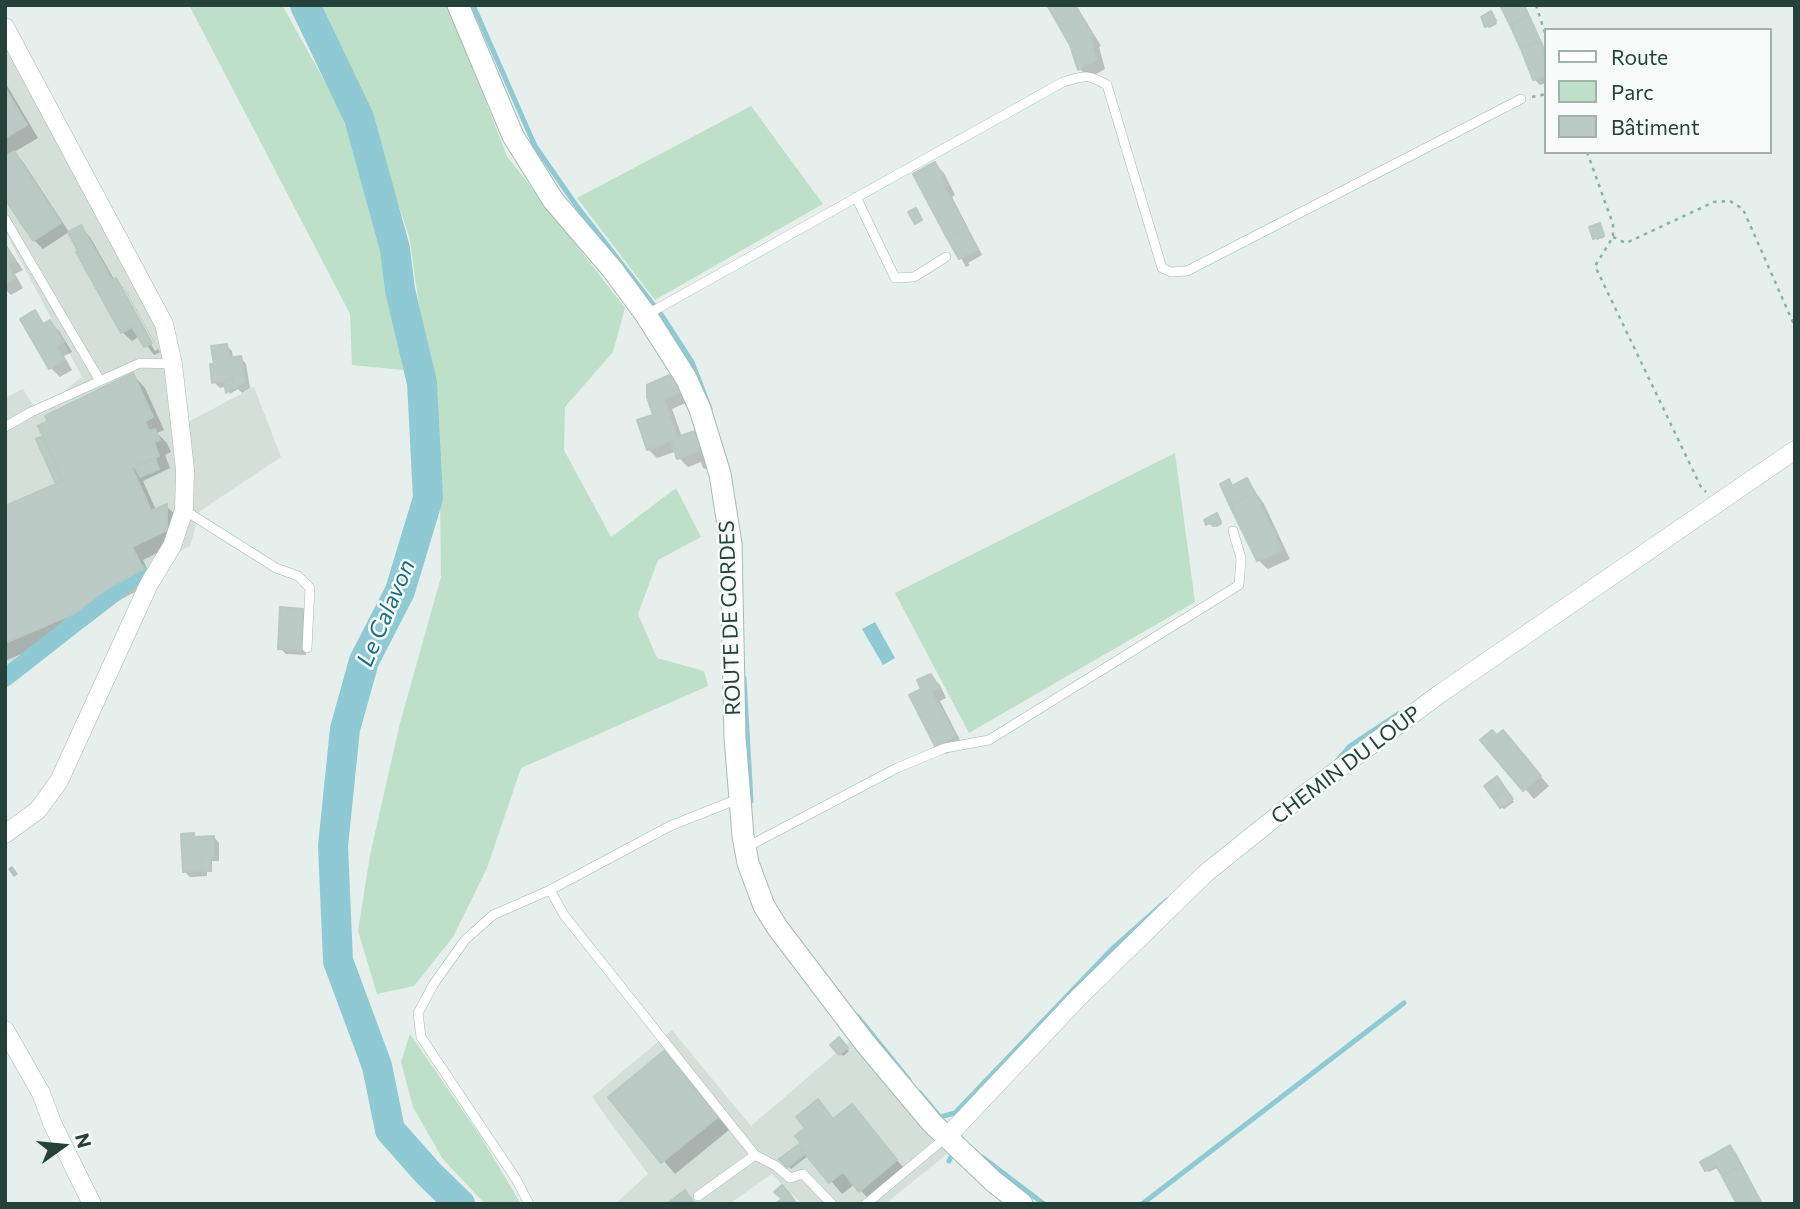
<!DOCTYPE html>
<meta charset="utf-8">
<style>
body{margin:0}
#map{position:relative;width:1800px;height:1209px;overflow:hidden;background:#e6efeb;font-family:Commissioner,sans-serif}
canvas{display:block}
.frame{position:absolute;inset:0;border:7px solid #24423a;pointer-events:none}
.legend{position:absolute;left:1544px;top:28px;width:228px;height:126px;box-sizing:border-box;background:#f7fbf9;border:2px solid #a3b1ad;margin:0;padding:9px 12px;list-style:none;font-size:21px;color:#24423a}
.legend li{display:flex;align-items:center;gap:14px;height:35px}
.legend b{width:35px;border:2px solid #a3b1ad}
.north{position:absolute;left:28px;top:1111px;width:70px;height:70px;-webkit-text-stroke:5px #f7fbf9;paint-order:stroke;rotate:75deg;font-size:19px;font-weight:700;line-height:28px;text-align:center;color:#24423a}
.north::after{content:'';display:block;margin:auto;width:24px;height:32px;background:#24423a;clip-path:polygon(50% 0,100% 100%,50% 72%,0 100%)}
</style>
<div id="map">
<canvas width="1800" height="1209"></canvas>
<div class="frame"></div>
<ul class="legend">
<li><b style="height:9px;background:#fff"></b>Route</li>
<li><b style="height:19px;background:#bfe0c8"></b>Parc</li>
<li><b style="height:19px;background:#bbcac4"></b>Bâtiment</li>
</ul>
<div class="north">N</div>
</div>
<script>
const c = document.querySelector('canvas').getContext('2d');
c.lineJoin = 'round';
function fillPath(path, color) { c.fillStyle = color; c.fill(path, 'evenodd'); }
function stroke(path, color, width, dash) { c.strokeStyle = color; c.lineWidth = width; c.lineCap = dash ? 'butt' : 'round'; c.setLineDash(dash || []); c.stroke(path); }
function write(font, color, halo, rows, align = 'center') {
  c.font = font + ' Commissioner,sans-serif'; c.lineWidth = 5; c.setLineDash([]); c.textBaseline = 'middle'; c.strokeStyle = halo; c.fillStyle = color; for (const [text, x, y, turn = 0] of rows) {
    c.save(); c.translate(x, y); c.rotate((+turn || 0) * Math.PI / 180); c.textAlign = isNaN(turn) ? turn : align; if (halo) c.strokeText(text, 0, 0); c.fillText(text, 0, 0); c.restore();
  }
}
fillPath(new Path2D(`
 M5 45 159 330 188 422 254 387 281 457 200 511 190 546 151 566 5 669V398L23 389 38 412 82 377 5 231Z
 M672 1030 751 1126 850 1041 947 1154 885 1204H802L772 1174 729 1204H615L648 1174 592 1097Z`), '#d4dfda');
fillPath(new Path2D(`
 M189 5H282L338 105 385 239 403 370 352 365 350 314Z
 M315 5H448L507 156 625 308 613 352 565 407 564 450 611 537 676 488 701 537 658 560 638 614 657 658 704 671 708 686 521 768 487 868 453 937 414 986 377 994 358 931 370 855 400 723 441 577 440 497 425 347 409 236 356 81Z
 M751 106 823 204 655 300 577 198Z
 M1175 453 1195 602 969 733 895 593Z
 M410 1034 481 1137 521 1204H485L442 1158 413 1107 401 1062Z`), '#bfe0c8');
fillPath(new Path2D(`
 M875 622 895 658 883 665 862 629Z`), '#8ec9d4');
fillPath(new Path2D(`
 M1049 5H1076L1101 46 1099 47 1105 69 1089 78 1080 69 1072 44Z
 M1502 5H1525L1546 51V83L1540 85 1534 79 1523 48Z
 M1493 16 1497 24 1489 28 1487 26Z
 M5 82 38 138 14 152 23 162 69 232 43 249 34 240 5 195Z
 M935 164 944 173 955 195 952 197 982 255 968 263 970 265 966 267 915 175Z
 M1599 225 1605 237 1597 240 1595 238Z
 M81 227 90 237 115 281 125 289 160 352 154 355 140 336 132 341 122 332ZM120 288H124L158 349 155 351Z
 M5 244 23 270 15 274 23 288 11 295 5 289Z
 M35 313 45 325 50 322 59 331 72 352 64 356 72 370 60 377 51 368Z
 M226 345 232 351 233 359 241 358 246 364 250 388 242 393 238 389 230 394 227 386 220 388 214 382 215 365Z
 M133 375 145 388 164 430 157 433 167 443 171 452 165 455 170 468 143 481 156 510 166 506 179 518V542L143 560 154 582 120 600 86 626 5 661V508L59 485 57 483Z
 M674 375 690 401 672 409 682 437 695 433 704 442 710 460 705 461 708 469 703 468 701 462 688 467 679 458 677 451 657 458 648 449 655 416Z
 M1247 480 1264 504 1290 559 1268 569 1258 560 1228 481 1234 487Z
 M1219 517 1222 524 1216 527 1208 524Z
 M302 611 308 616 306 655 286 654 280 648Z
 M931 676 940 685 946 698 940 701 963 746 946 754 937 745 924 690Z
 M1497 737 1511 742 1549 786 1534 799 1482 740Z
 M1499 781 1514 802 1504 809 1501 807Z
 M193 835 197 838 214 837 219 843V861H212V872H207V876L190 877 184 871Z
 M12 866 18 874 14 877 8 869Z
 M839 1040 849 1051 843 1056 833 1045Z
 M664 1053 729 1130 675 1174 610 1097Z
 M818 1102 835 1120 852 1107 908 1173 872 1203 855 1184 842 1194 809 1155 791 1169 782 1159 805 1150 807 1129Z
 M1730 1147 1736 1153 1763 1204H1739L1719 1167 1709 1172 1706 1170Z`), '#0003');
stroke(new Path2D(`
 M473 5 535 146 576 205 663 317 692 362 710 409
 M744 678 751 801
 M1337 761 1350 746 1398 714
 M858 1017 909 1080
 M920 1093 940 1117 955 1113 1113 948 1167 900
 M982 1157 1044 1204
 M949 1161 954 1150
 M1142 1204 1404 1003`), '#8ec9d4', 5);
stroke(new Path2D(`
 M5 678 139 573`), '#8ec9d4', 18);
stroke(new Path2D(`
 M305 5 359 118 395 249 400 290 422 383 428 498 400 591 364 661 345 729 333 846 338 961 377 1066 390 1130 429 1174 460 1204`), '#8ec9d4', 30);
const building = new Path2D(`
 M1047 5H1074L1093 36 1091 38 1096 60 1078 70 1070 45Z
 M1500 5H1523L1528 16 1510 25Z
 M1491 11 1496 21 1485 27 1481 17Z
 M1528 16 1540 41 1521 49 1510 25Z
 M1540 41 1546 57V75L1533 80 1521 49Z
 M5 88 27 125 5 138Z
 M14 151 61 223 33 241 5 199V156Z
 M935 162 947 185 944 187 966 228 947 238 913 174Z
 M916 208 922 220 915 224 908 212Z
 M1600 223 1604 235 1593 239 1589 227Z
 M81 225 112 280 116 278 152 343 144 347 132 327 121 333 76 252 78 251 68 232Z
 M966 228 978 249 959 259 947 238Z
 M5 244 15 260 7 264 16 278 5 284Z
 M35 310 43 324 50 320 64 342 56 347 65 360 49 369 20 319Z
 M227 344 229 358 241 356 245 382 234 388 233 379 212 383 210 364H214L211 346Z
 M133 373 153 417 145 421 149 431 155 429 160 440 154 442 159 456 132 468 151 511 167 504V530L132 547 143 569 108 588 73 614 5 643V506L63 481 38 426 48 421 45 416Z
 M674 373 682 392 664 399 677 437 695 431 702 450 677 459 671 441 647 450 637 420 653 415 647 397V385Z
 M233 379 234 388 226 393 224 381Z
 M43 436 63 481 56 484 36 439Z
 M155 458 159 469 140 477 135 467Z
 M1247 478 1255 493 1230 506 1220 484 1229 479 1232 486Z
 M1255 493 1282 550 1257 561 1230 506Z
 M1217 513 1221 522 1213 526 1211 522 1206 525 1204 520Z
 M280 607 303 609 301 650 278 649Z
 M931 674 939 688 932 692 955 736 935 746 909 695 921 689 917 680Z
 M1492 730 1497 735 1503 730 1541 776 1523 791 1480 740Z
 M1497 776 1505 788 1493 798 1484 786Z
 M1505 788 1513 799 1500 808 1493 798Z
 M194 833V837L214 836V856H202V871L183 872 181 834Z
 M202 856H210V871H202Z
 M839 1037 848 1048 839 1055 830 1045Z
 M664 1051 718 1117 661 1163 608 1097Z
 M818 1099 833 1119 852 1104 897 1160 859 1192 843 1172 829 1183 798 1145 801 1143 795 1136 805 1128 796 1117Z
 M798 1145 805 1154 787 1168 779 1159Z
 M1730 1145 1741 1166 1722 1176 1711 1156Z
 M1711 1156 1716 1165 1705 1171 1700 1162Z
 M1741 1166 1762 1204H1737L1722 1176Z
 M782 1185 789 1193 782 1199 774 1192Z
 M685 1190 695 1204H667Z
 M789 1193 797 1204H774L782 1199Z`);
fillPath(building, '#bbcac4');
stroke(building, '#b8c9c2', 2);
const lane = new Path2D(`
 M856 197 895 278 914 277 946 257
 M5 219 100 381
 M646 315 1063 82C1085 76 1086 73 1107 85L1162 268 1171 272 1187 271 1521 99
 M5 427 31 412 140 363 173 364
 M184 510 276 568 298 576 310 588 307 648
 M745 848 897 768 945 748 989 740 1239 585 1241 558 1233 531
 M550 890 564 915 755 1155 776 1166 790 1178 803 1174 832 1204
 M698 1196 755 1155
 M529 1204 516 1179 421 1037 418 1013 433 985 465 940 493 915 550 890 670 826 738 799
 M866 1204 945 1138`);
const street = new Path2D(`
 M5 27 164 324 173 364 180 424 185 470 184 510 172 546 149 584 59 781 38 810 5 834
 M5 1030 41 1093 53 1125 92 1204
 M946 1138 1079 997 1206 873 1297 800 1441 693 1795 450`);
const secondary = new Path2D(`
 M458 5 513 136 553 200 612 269 646 315 686 378 700 409 720 474 731 544 735 738 743 836 748 863 764 906 777 927 865 1043 932 1123 993 1181 1022 1204`);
stroke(lane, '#a8b8b2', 10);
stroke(street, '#a8b8b2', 19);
stroke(secondary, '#a4bbb3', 23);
stroke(new Path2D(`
 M1536 5 1546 36
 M1532 97 1546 94
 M1587 152 1613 224V237L1595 266 1688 460 1701 487 1706 492
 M1613 237 1626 243 1714 202 1730 201 1743 209 1795 327`), '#86b3a5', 2.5, [3.5, 5]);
stroke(lane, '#fff', 9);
stroke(street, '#fff', 18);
stroke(secondary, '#fff', 21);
write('21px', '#24423a', '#f7fbf9', [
 ["ROUTE DE GORDES",730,618,-92],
 ["CHEMIN DU LOUP",1346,765,-37]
]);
write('italic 23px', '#1c6f80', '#f7fbf9', [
 ["Le Calavon",386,613,-67]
]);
</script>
